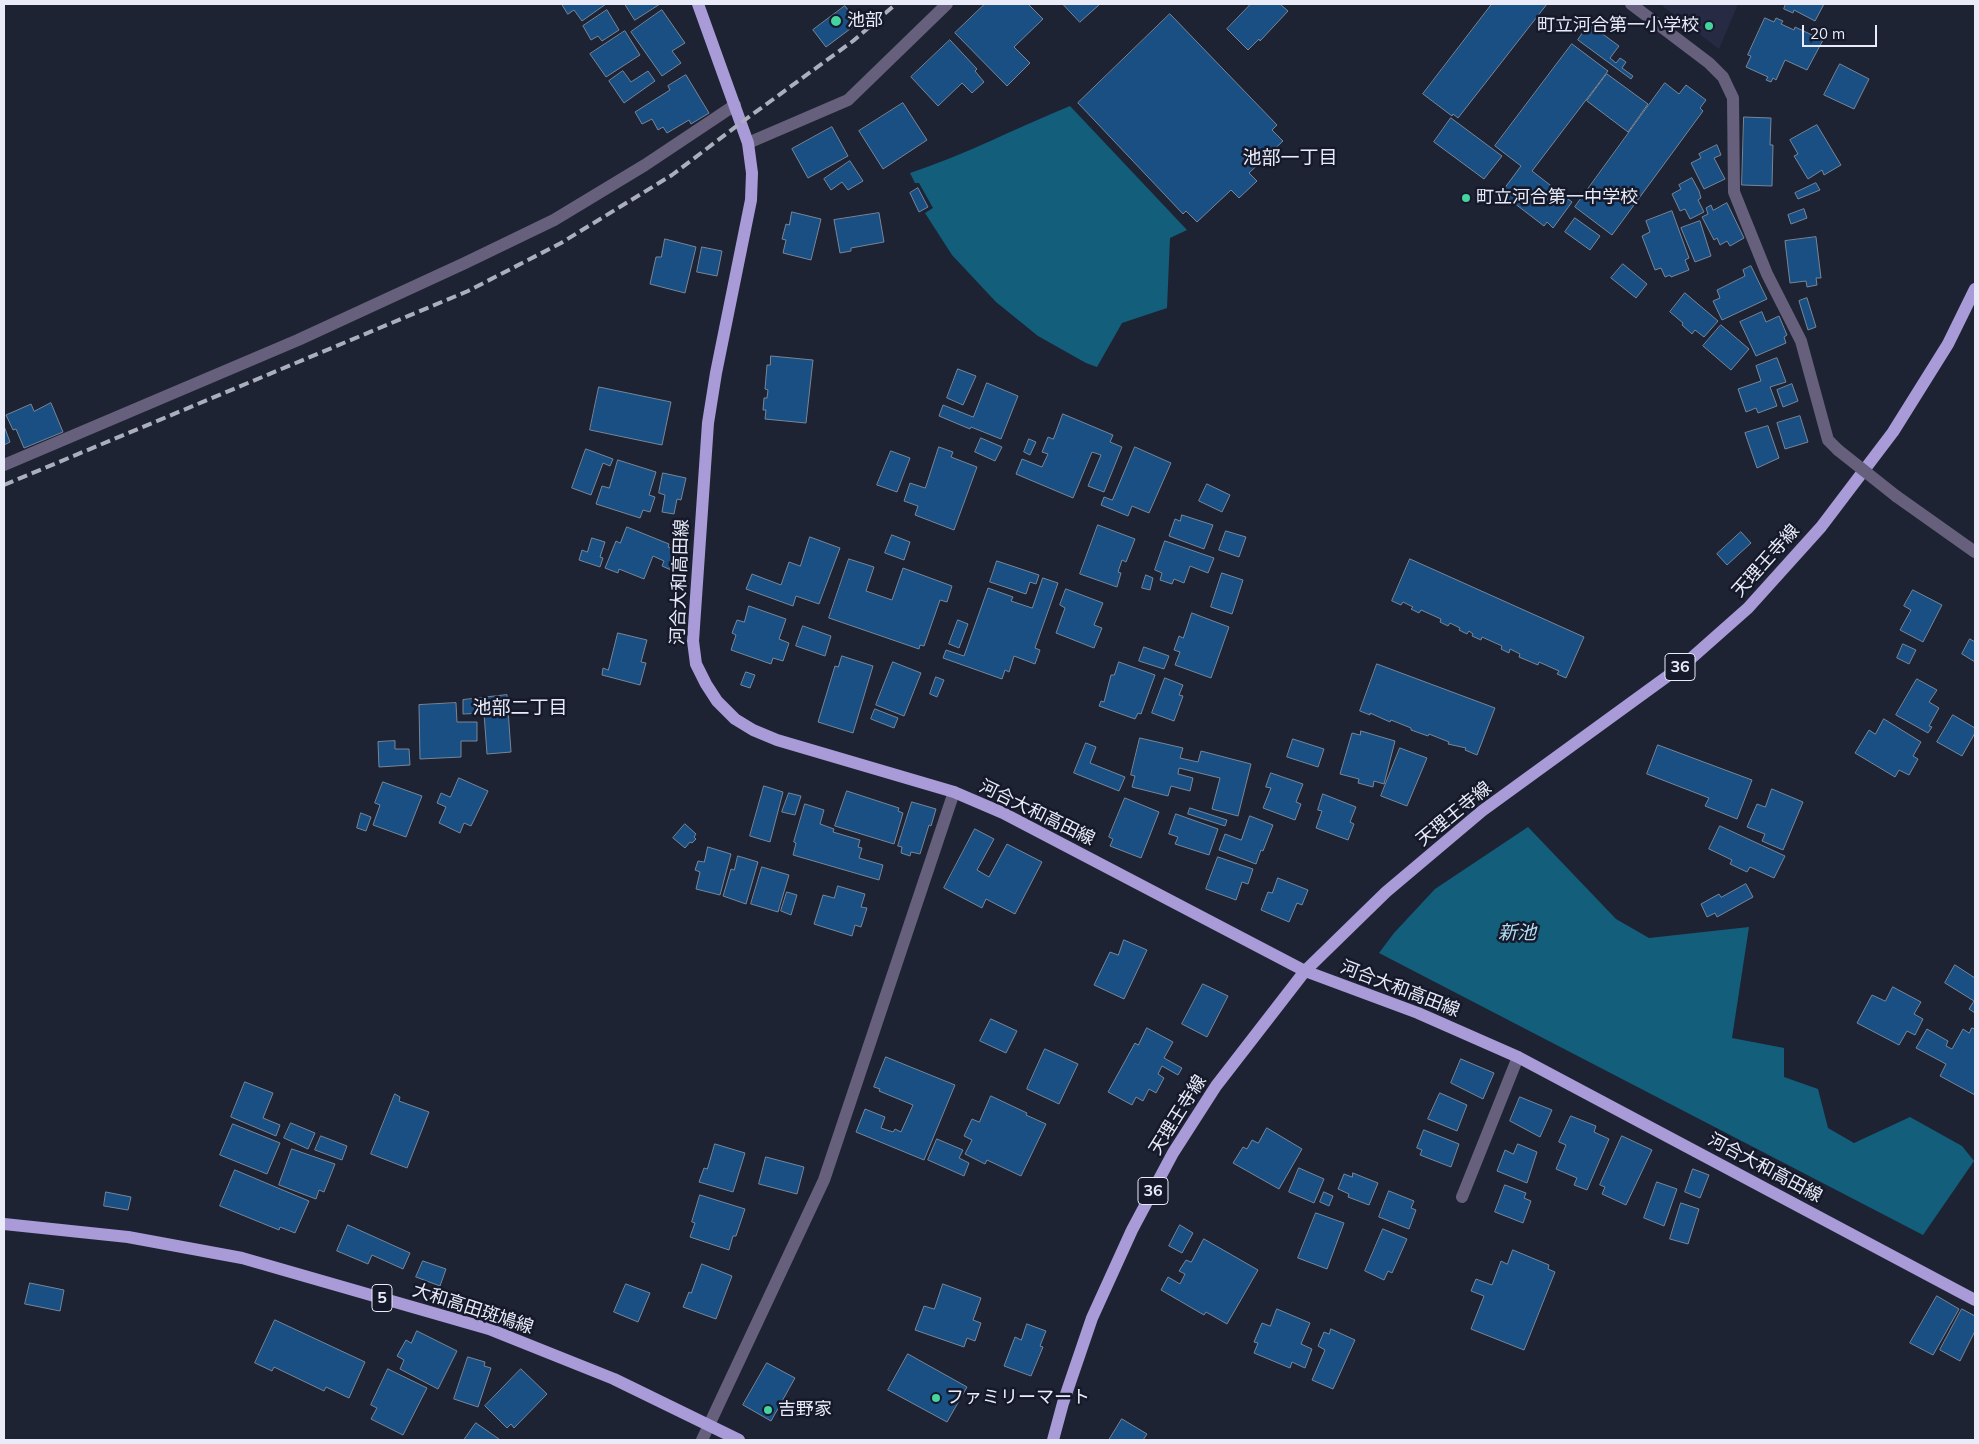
<!DOCTYPE html>
<meta charset="utf-8">
<style>
body{margin:0}
#map{position:relative;width:1979px;height:1444px;overflow:hidden;background:#1e2334;font-family:Mulish,sans-serif}
canvas{display:block}
.frame{position:absolute;inset:0;border:5px solid #e9ecf8;pointer-events:none}
.scale{position:absolute;left:1802px;top:25px;width:75px;height:22px;box-sizing:border-box;border:2px solid #e9ecf8;border-top:0;padding-left:6px;font-size:15px;line-height:18px;white-space:nowrap;color:#e9ecf8;-webkit-text-stroke:4px #15192a;paint-order:stroke}
</style>
<div id="map">
<canvas width="1979" height="1444"></canvas>
<div class="frame"></div>
<div class="scale">20 m</div>
</div>
<script>
const c = document.querySelector('canvas').getContext('2d');
c.lineJoin = 'round';
function fillPath(path, color) { c.fillStyle = color; c.fill(path, 'evenodd'); }
function stroke(path, color, width, dash) { c.strokeStyle = color; c.lineWidth = width; c.lineCap = dash ? 'butt' : 'round'; c.setLineDash(dash || []); c.stroke(path); }
function write(font, color, halo, rows, align = 'center') {
  c.font = font + ' Mulish,"Noto Sans JP",sans-serif'; c.lineWidth = 5; c.setLineDash([]); c.textBaseline = 'middle'; c.strokeStyle = halo; c.fillStyle = color; for (const [text, x, y, turn = 0] of rows) {
    c.save(); c.translate(x, y); c.rotate((+turn || 0) * Math.PI / 180); c.textAlign = isNaN(turn) ? turn : align; if (halo) c.strokeText(text, 0, 0); c.fillText(text, 0, 0); c.restore();
  }
}
fillPath(new Path2D(`
 M1660 4H1738L1719 49Z`), '#262b43');
fillPath(new Path2D(`
 M1070 106 1187 230 1170 238 1167 308 1122 323 1097 367 1086 363 1038 336 996 302 952 255 925 213 933 208 919 183H915L910 173C965 155 1016 128 1070 106Z
 M1528 827 1616 919 1649 938 1749 927 1732 1038 1784 1048V1077L1818 1089 1828 1128 1854 1143 1910 1117 1962 1146 1974 1161 1923 1235 1379 953 1394 933 1435 889Z`), '#135e7b');
const building = new Path2D(`
 M562 4H606L582 21 574 10 568 14Z
 M625 4H660L635 20Z
 M985 4H1028L1043 19 1014 47 1030 63 1007 86 955 33Z
 M1063 4H1100L1080 22Z
 M1251 4H1280L1288 11 1260 41 1259 39 1248 50 1227 29Z
 M1492 4H1547L1458 118 1453 114 1452 116 1423 94Z
 M1786 4H1824L1815 21 1794 10 1793 13 1784 9Z
 M845 6 858 23 826 47 813 30Z
 M607 10 619 30 602 41 598 36 591 40 583 26Z
 M662 10 685 43 672 51 681 63 662 76 631 32Z
 M1170 14 1277 125 1272 130 1283 141 1249 173 1257 181 1239 198 1231 190 1197 222 1186 211 1183 214 1078 103Z
 M1765 18 1774 22 1776 18 1783 21 1781 24 1794 30 1795 27 1823 40 1807 70 1785 60 1776 80 1773 78 1771 82 1766 80 1768 77 1746 67 1751 56 1748 55Z
 M1589 24 1619 46 1610 58 1616 63 1620 58 1626 62 1622 68 1633 76 1631 79 1578 40Z
 M625 31 640 55 606 77 590 54Z
 M950 40 977 69 975 71 984 82 972 93 962 83 938 106 911 77Z
 M1572 44 1608 71 1532 171 1572 202 1553 228 1547 222 1544 226 1501 193 1521 166 1495 146Z
 M1840 64 1869 79 1854 109 1824 95Z
 M623 71 631 82 648 71 655 81 624 103 609 81Z
 M1607 74 1648 104 1628 132 1587 101Z
 M686 75 709 113 691 124 689 120 667 133 663 127 658 130 652 119 642 124 635 112 670 90 668 86Z
 M1665 83 1679 94 1686 85 1706 100 1700 108 1703 111 1612 235 1575 207Z
 M903 103 927 140 883 169 859 131Z
 M1744 117 1771 118 1770 145H1773L1772 186 1742 185Z
 M1451 118 1502 156 1484 179 1434 142Z
 M1817 125 1841 165 1824 175 1822 170 1808 179 1794 156 1798 154 1790 140Z
 M832 127 848 156 808 178 792 149Z
 M1717 145 1721 155 1714 158 1725 179 1704 189 1691 163 1701 158 1699 154Z
 M850 161 863 181 848 190 842 182 831 190 824 179Z
 M1692 178 1699 191 1701 198 1698 200 1704 212 1690 219 1685 209 1680 211 1672 194 1681 189 1679 185Z
 M1816 183 1820 190 1798 199 1795 193Z
 M918 188 928 207 919 212 910 193Z
 M1727 203 1744 238 1730 246 1727 241 1720 245 1717 238 1714 240 1702 217 1708 214 1706 208 1711 205 1713 210Z
 M1804 209 1807 218 1791 224 1788 215Z
 M1672 211 1689 258 1685 260 1689 270 1671 277 1670 275 1665 277 1661 268 1655 270 1642 236 1650 232 1646 221Z
 M792 212 821 219 811 260 783 253 786 240 782 239 786 224 789 225Z
 M879 213 884 242 851 248V251L840 253 834 220Z
 M1575 218 1600 236 1590 250 1565 232Z
 M1700 221 1711 256 1695 262 1681 228Z
 M1816 237 1821 278H1816L1817 285 1807 287 1806 281 1790 283 1785 241Z
 M665 239 696 247 685 293 650 284 656 257H661Z
 M702 247 722 251 717 276 697 272Z
 M1623 264 1647 284 1636 298 1611 278Z
 M1751 266 1767 299 1722 320 1713 301 1720 298 1717 290 1745 276 1743 270Z
 M1685 293 1718 321 1704 337 1695 330 1692 334 1682 325 1683 323 1670 312Z
 M1807 298 1816 327 1808 330 1799 301Z
 M1762 312 1766 322 1779 316 1787 335 1784 337 1786 343 1756 356 1740 322Z
 M1721 325 1749 349 1731 370 1703 346Z
 M771 356 813 360 806 423 765 419 766 410H763L764 398H767L768 390 765 389 767 365H770Z
 M1777 358 1786 382 1770 387 1777 406 1758 413 1756 408 1746 412 1738 389 1761 381 1756 366Z
 M958 369 976 376 963 405 947 398Z
 M987 383 1018 396 1001 439 971 427 970 429 939 416 943 405 973 417Z
 M1792 384 1798 401 1783 407 1777 390Z
 M599 387 671 402 662 445 590 430Z
 M51 403 63 432 24 448 16 429 13 430 6 415 31 404 34 411Z
 M1063 414 1113 435 1110 442 1122 447 1104 492 1088 486 1101 455 1092 452 1073 498 1016 474 1022 459 1042 467 1048 454 1042 452 1048 437 1053 439Z
 M1800 416 1808 442 1785 449 1777 423Z
 M4 426 10 442 4 445Z
 M1768 426 1779 458 1757 468 1745 433Z
 M981 438 1002 447 995 461 975 452Z
 M1029 439 1036 442 1030 455 1024 452Z
 M939 447 953 452 951 457 977 467 954 530 915 515 918 506 904 501 910 483 925 488Z
 M1135 447 1171 463 1149 513 1132 506 1128 516 1101 505 1104 497 1112 500Z
 M586 449 613 459 610 466 603 463 591 495 572 488Z
 M891 451 910 458 897 492 877 485Z
 M618 460 656 472 649 495 655 497 650 512 643 510 640 518 596 504 602 486 609 488Z
 M663 473 686 478 681 500 677 499 674 514 662 512 665 495 659 493Z
 M1207 484 1230 495 1222 512 1199 501Z
 M1182 515 1213 525 1204 549 1169 536 1175 519 1180 521Z
 M1098 525 1135 539 1126 562 1122 560 1118 572 1121 573 1117 587 1080 574Z
 M627 527 669 544 668 547 678 551 671 570 662 566 664 561 653 556 644 579 619 569 618 573 605 568 616 541 620 543Z
 M1226 531 1246 537 1239 557 1219 550Z
 M1741 532 1751 543 1727 565 1717 554Z
 M892 535 910 542 904 560 885 553Z
 M810 537 840 548 819 604 796 596 793 606 746 589 752 574 781 585 789 562 800 566Z
 M592 538 605 542 600 557 603 558 600 567 579 560 582 550 587 552Z
 M1165 541 1214 558 1208 573 1190 566 1184 583 1174 579 1172 584 1160 580 1162 573 1155 570Z
 M849 559 874 567 866 591 892 600 903 568 952 586 947 602 940 600 924 646 920 645 919 649 829 618Z
 M1410 559 1584 637 1566 678 1557 674 1559 671 1539 662 1538 665 1519 657 1520 654 1510 649 1509 653 1501 649 1502 646 1482 637 1481 640 1472 636 1473 634 1469 631 1467 634 1459 630 1460 628 1450 623 1448 626 1440 622 1441 619 1421 610 1419 613 1411 609 1413 607 1403 602 1401 605 1392 601Z
 M997 561 1039 575 1036 584 1030 582 1026 594 990 582Z
 M1222 573 1243 580 1232 614 1211 607Z
 M1146 575 1153 578 1150 590 1142 588Z
 M1043 578 1058 583 1035 648 1040 650 1035 664 1014 656 1009 672 1005 670 1002 679 943 658 946 650 964 656 988 588 1013 597 1011 601 1032 608Z
 M1066 589 1103 603 1094 625 1102 628 1094 648 1056 633 1065 608 1060 605Z
 M1913 590 1942 605 1923 642 1900 630 1911 610 1904 606Z
 M749 606 786 619 779 639 789 643 783 661 773 658 771 664 731 650 736 635 732 633 737 620 744 622Z
 M1192 613 1229 627 1211 678 1175 665 1180 652 1174 650 1179 636 1183 638Z
 M958 620 968 624 959 648 949 644Z
 M803 626 831 636 825 656 796 646Z
 M618 633 647 640 641 662 646 663 640 685 602 675 603 668 608 670Z
 M1970 639 1975 642V662L1962 654Z
 M1903 644 1916 650 1909 664 1897 658Z
 M1144 647 1169 656 1164 669 1139 661Z
 M842 656 873 666 853 733 818 722 835 666 838 667Z
 M893 662 921 673 904 716 876 705Z
 M1119 662 1155 675 1141 714 1138 713 1135 719 1099 706 1101 701 1104 702 1111 675H1114Z
 M1377 664 1495 708 1477 755 1465 750 1466 748 1448 744 1449 742 1429 734 1428 736 1411 730V728L1391 720 1390 722 1370 713V715L1360 711Z
 M746 672 755 675 750 688 741 685Z
 M936 677 944 680 937 697 930 694Z
 M1165 678 1183 685 1179 695 1183 696 1174 721 1152 713Z
 M1917 679 1937 690 1929 702 1939 708 1929 726 1932 727 1928 733 1896 715Z
 M507 695 511 752 487 754 484 713 463 714V700Z
 M456 703 457 722H477V741H461V757L420 759 419 705Z
 M875 709 898 718 894 728 871 719Z
 M1953 715 1975 728V733L1962 756 1937 742Z
 M1884 719 1921 742 1913 756 1918 759 1909 775 1899 770 1895 777 1855 753 1869 730 1875 734Z
 M1361 731 1395 741 1384 784 1374 781 1373 787 1358 783 1359 779 1340 774 1352 733 1360 735Z
 M1140 738 1183 748 1180 758 1198 762 1201 751 1251 764 1238 816 1212 809 1220 778 1179 768 1178 774 1193 778 1190 791 1171 786 1168 796 1132 787 1135 776 1131 775Z
 M1293 739 1324 749 1318 767 1287 757Z
 M395 741V749H409L410 765 379 767 378 742Z
 M1086 743 1096 747 1090 763 1125 777 1119 791 1074 773Z
 M1658 745 1752 780 1737 819 1705 806 1709 798 1647 774Z
 M1400 748 1427 758 1407 806 1381 796Z
 M1271 773 1303 784 1296 802 1301 804 1295 820 1263 808 1271 788 1266 787Z
 M459 778 488 791 471 826 464 823 460 833 439 823 446 807 437 803 441 793 450 797Z
 M383 782 422 796 406 837 373 825 380 805 375 803Z
 M764 786 783 792 770 842 750 836Z
 M1772 789 1803 802 1783 850 1762 841 1765 834 1747 827 1757 804 1765 807Z
 M847 791 899 808 898 811 903 813 894 844 835 826Z
 M789 793 801 796 795 815 782 812Z
 M1323 794 1356 807 1350 822 1354 824 1348 840 1316 828 1322 811 1318 810Z
 M1125 798 1159 812 1141 858 1110 846 1113 839 1109 837Z
 M912 802 936 809 931 826 929 825 920 854 911 852 910 856 901 853 902 847 898 846Z
 M805 804 824 810 820 824 834 829 833 832 860 840 858 847 862 848 859 858 883 865 879 880 793 855 796 843 794 842Z
 M1190 808 1227 820 1225 826 1188 814Z
 M361 813 371 817 366 831 357 828Z
 M1176 814 1218 829 1209 855 1175 844 1178 837 1169 834Z
 M1250 816 1273 825 1263 851 1261 850 1256 864 1219 850 1225 834 1241 840Z
 M685 824 696 834 694 837 696 839 692 843 690 842 685 848 673 838Z
 M1720 826 1785 856 1774 878 1750 867 1747 872 1730 864 1732 860 1709 849Z
 M975 829 994 839 977 870 989 877 1007 844 1042 862 1015 914 986 899 982 908 944 888Z
 M708 847 731 854 720 895 696 889 700 872 695 870 698 861 704 862Z
 M738 856 758 862 746 904 723 896 731 869 734 870Z
 M1218 857 1253 869 1248 884 1242 882 1236 900 1206 889Z
 M762 867 789 875 778 912 751 904Z
 M1278 878 1308 890 1302 905 1297 903 1289 922 1261 910 1268 892 1272 893Z
 M1746 884 1753 897 1717 917 1715 913 1707 917 1701 904 1719 894 1721 897Z
 M838 886 865 894 861 907 867 908 861 927 855 925 852 936 814 924 823 895 834 898Z
 M787 892 797 895 791 915 781 911Z
 M1124 940 1147 950 1124 999 1094 985 1110 952 1118 955Z
 M1955 965 1975 978V1013L1969 1009 1974 1001 1945 983Z
 M1203 984 1228 996 1207 1037 1182 1024Z
 M1893 987 1921 1002 1914 1014 1923 1019 1915 1035 1907 1031 1899 1045 1857 1023 1872 995 1885 1001Z
 M991 1019 1017 1031 1006 1053 980 1041Z
 M1147 1028 1173 1042 1164 1058 1182 1068 1178 1075 1162 1066 1158 1074 1164 1078 1156 1093 1149 1089 1143 1101 1136 1097 1132 1105 1108 1092 1135 1043 1138 1045Z
 M1972 1028 1975 1029V1095L1940 1076 1946 1064 1916 1048 1927 1029 1948 1041 1946 1046 1952 1049 1963 1029 1969 1033Z
 M1045 1049 1078 1064 1059 1104 1027 1089Z
 M886 1057 955 1085 924 1160 856 1132 865 1109 885 1117 881 1128 893 1132 895 1129 901 1132 913 1105 879 1091 880 1089 874 1087Z
 M1461 1059 1494 1073 1483 1099 1451 1083Z
 M245 1082 273 1093 263 1118 280 1125 276 1136 231 1117Z
 M1440 1093 1467 1105 1457 1131 1428 1119Z
 M395 1094 400 1097 399 1101 429 1112 407 1168 371 1154Z
 M991 1096 1027 1113 1026 1115 1046 1124 1021 1176 987 1160 985 1164 965 1154 972 1140 964 1136 972 1119 979 1122Z
 M1520 1097 1552 1110 1540 1137 1510 1121Z
 M1571 1116 1596 1126 1594 1132 1609 1139 1587 1190 1574 1185 1577 1178 1556 1169 1566 1145 1559 1142Z
 M291 1123 315 1133 308 1149 284 1138Z
 M233 1124 280 1143 267 1174 220 1155Z
 M1267 1128 1302 1149 1279 1189 1233 1163 1243 1147 1247 1149 1252 1140 1258 1143Z
 M1424 1130 1459 1144 1451 1167 1420 1155 1422 1150 1417 1148Z
 M321 1136 347 1146 342 1160 315 1150Z
 M1622 1136 1652 1150 1626 1205 1602 1194 1605 1187 1600 1185Z
 M937 1139 963 1150 959 1158 969 1163 964 1176 928 1160Z
 M715 1144 745 1153 733 1192 699 1182 704 1168 707 1169Z
 M1518 1144 1537 1152 1527 1183 1497 1171 1505 1150 1513 1154Z
 M292 1149 335 1164 324 1192 319 1190 316 1199 279 1185Z
 M766 1157 804 1167 797 1194 759 1184Z
 M1299 1168 1324 1179 1314 1203 1289 1192Z
 M1693 1169 1709 1175 1700 1198 1685 1192Z
 M235 1170 309 1201 295 1233 280 1227 279 1230 220 1206Z
 M1353 1173 1378 1183 1369 1205 1348 1197 1349 1194 1338 1189 1344 1174 1352 1177Z
 M1657 1182 1677 1189 1664 1226 1644 1218Z
 M1505 1185 1526 1193 1524 1198 1531 1201 1523 1223 1495 1212Z
 M1389 1191 1414 1201 1411 1208 1416 1210 1409 1229 1379 1217Z
 M106 1192 131 1197 128 1210 104 1206Z
 M1324 1192 1333 1196 1329 1206 1320 1202Z
 M700 1195 745 1209 736 1236H733L729 1250 690 1237 695 1223 692 1222Z
 M1681 1203 1699 1209 1688 1244 1670 1239Z
 M1316 1213 1344 1223 1327 1269 1298 1258Z
 M348 1225 410 1253 403 1269 372 1255 368 1264 337 1251Z
 M1180 1225 1193 1233 1182 1253 1169 1246Z
 M1383 1229 1407 1239 1392 1273 1388 1271 1384 1280 1365 1271Z
 M1204 1239 1258 1270 1227 1324 1206 1312 1204 1315 1161 1290 1168 1277 1180 1284 1185 1274 1179 1271 1186 1260 1191 1262Z
 M1513 1250 1549 1265 1548 1269 1555 1272 1524 1350 1471 1329 1484 1296 1471 1291 1476 1279 1492 1285 1501 1261 1507 1264Z
 M423 1261 446 1269 440 1286 416 1277Z
 M702 1264 732 1276 716 1319 683 1307 689 1292 691 1293Z
 M30 1283 64 1290 60 1311 25 1304Z
 M626 1284 650 1293 638 1322 614 1312Z
 M943 1284 981 1298 973 1320 981 1323 975 1341 967 1338 964 1347 915 1330 924 1306 934 1309Z
 M1937 1296 1959 1309 1933 1355 1910 1343Z
 M1277 1309 1310 1323 1301 1344 1312 1349 1305 1368 1292 1362 1290 1368 1254 1353 1258 1343 1254 1342 1262 1323 1270 1326Z
 M1962 1309 1975 1316V1331L1960 1361 1940 1350Z
 M275 1320 365 1362 349 1398 326 1387 324 1391 274 1367 272 1371 255 1363Z
 M1027 1324 1046 1331 1040 1346 1043 1347 1031 1376 1004 1366 1015 1337 1021 1340Z
 M1331 1329 1355 1340 1333 1389 1312 1380 1325 1350 1318 1346 1324 1332 1329 1334Z
 M417 1331 457 1351 438 1389 400 1369 404 1360 397 1356 406 1340 411 1343Z
 M908 1354 967 1387 947 1422 888 1390Z
 M468 1357 485 1362 484 1366 491 1368 478 1407 454 1399Z
 M767 1363 795 1378 771 1421 743 1405Z
 M388 1369 427 1388 403 1435 371 1419 377 1408 371 1405Z
 M521 1369 547 1394 514 1428 511 1424 507 1428 485 1406Z
 M1122 1419 1147 1434 1143 1440H1109Z
 M476 1423 499 1439 498 1440H464Z`);
fillPath(building, '#1a4f84');
stroke(building, '#768698', 1);
stroke(new Path2D(`
 M1631 4 1709 63 1723 77 1733 98 1734 192 1767 274 1801 341 1828 440 1838 450
 M748 143 848 100 947 4
 M4 465 298 340 465 263 554 220 645 165 735 105
 M1896 496 1975 552
 M1462 1197 1518 1057
 M702 1440 824 1180 954 792`), '#66607d', 12);
stroke(new Path2D(`
 M698 4 748 143 752 173 751 200 716 373 708 423 693 641 696 664 706 684 717 701 735 719 753 730 777 740 954 792 1003 813 1305 971 1418 1013 1518 1057 1975 1300
 M4 1224 128 1237 242 1258 489 1329 614 1379 739 1440
 M1053 1440 1063 1403 1092 1318 1132 1230 1173 1153 1216 1086 1305 971 1386 892 1482 811 1687 662 1748 608 1821 527 1893 432 1948 344 1975 289`), '#a99bd7', 12);
stroke(new Path2D(`
 M4 485 468 291 561 243 672 175 742 122 853 41 896 4`), '#abaebc', 4, [10, 5]);
stroke(new Path2D(`
 M1838 450 1896 496`), '#66607d', 12);
for (const [x, y, r, color] of [
 [836,21,6,"#45d49f"],
 [1709,26,5,"#45d49f"],
 [1466,198,5,"#45d49f"],
 [936,1398,5,"#45d49f"],
 [768,1410,5,"#45d49f"]
]) { const dot = new Path2D(); dot.arc(x, y, r, 0, 2 * Math.PI); c.fillStyle = color; c.fill(dot); stroke(dot, '#15192a', 2); }
for (const [x, y, w] of [
 [1680,667,30],
 [1153,1191,30],
 [382,1298,20]
]) { const box = new Path2D(); box.roundRect(x - w / 2, y - 13.5, w, 27, 4); c.fillStyle = '#15192a'; c.fill(box); stroke(box, '#e9ecf8', 1); }
write('bold 16px', '#e9ecf8', null, [
 ["36",1680,667],
 ["36",1153,1191],
 ["5",382,1298]
]);
write('18px', '#e9ecf8', '#15192a', [
 ["池部",847,21],
 ["町立河合第一小学校",1699,26,"right"],
 ["町立河合第一中学校",1476,198],
 ["ファミリーマート",946,1398],
 ["吉野家",778,1410]
], 'left');
write('18px', '#e9ecf8', '#15192a', [
 ["天理王寺線",1766,561,-48],
 ["河合大和高田線",680,582,-88],
 ["河合大和高田線",1037,813,26],
 ["天理王寺線",1454,814,-39],
 ["河合大和高田線",1400,989,21],
 ["天理王寺線",1178,1115,-58],
 ["河合大和高田線",1765,1168,28],
 ["大和高田斑鳩線",473,1309,18]
]);
write('19px', '#e9ecf8', '#15192a', [
 ["池部一丁目",1290,158],
 ["池部二丁目",520,708]
]);
write('italic 19px', '#b3def3', '#15192a', [
 ["新池",1517,933]
]);
</script>
